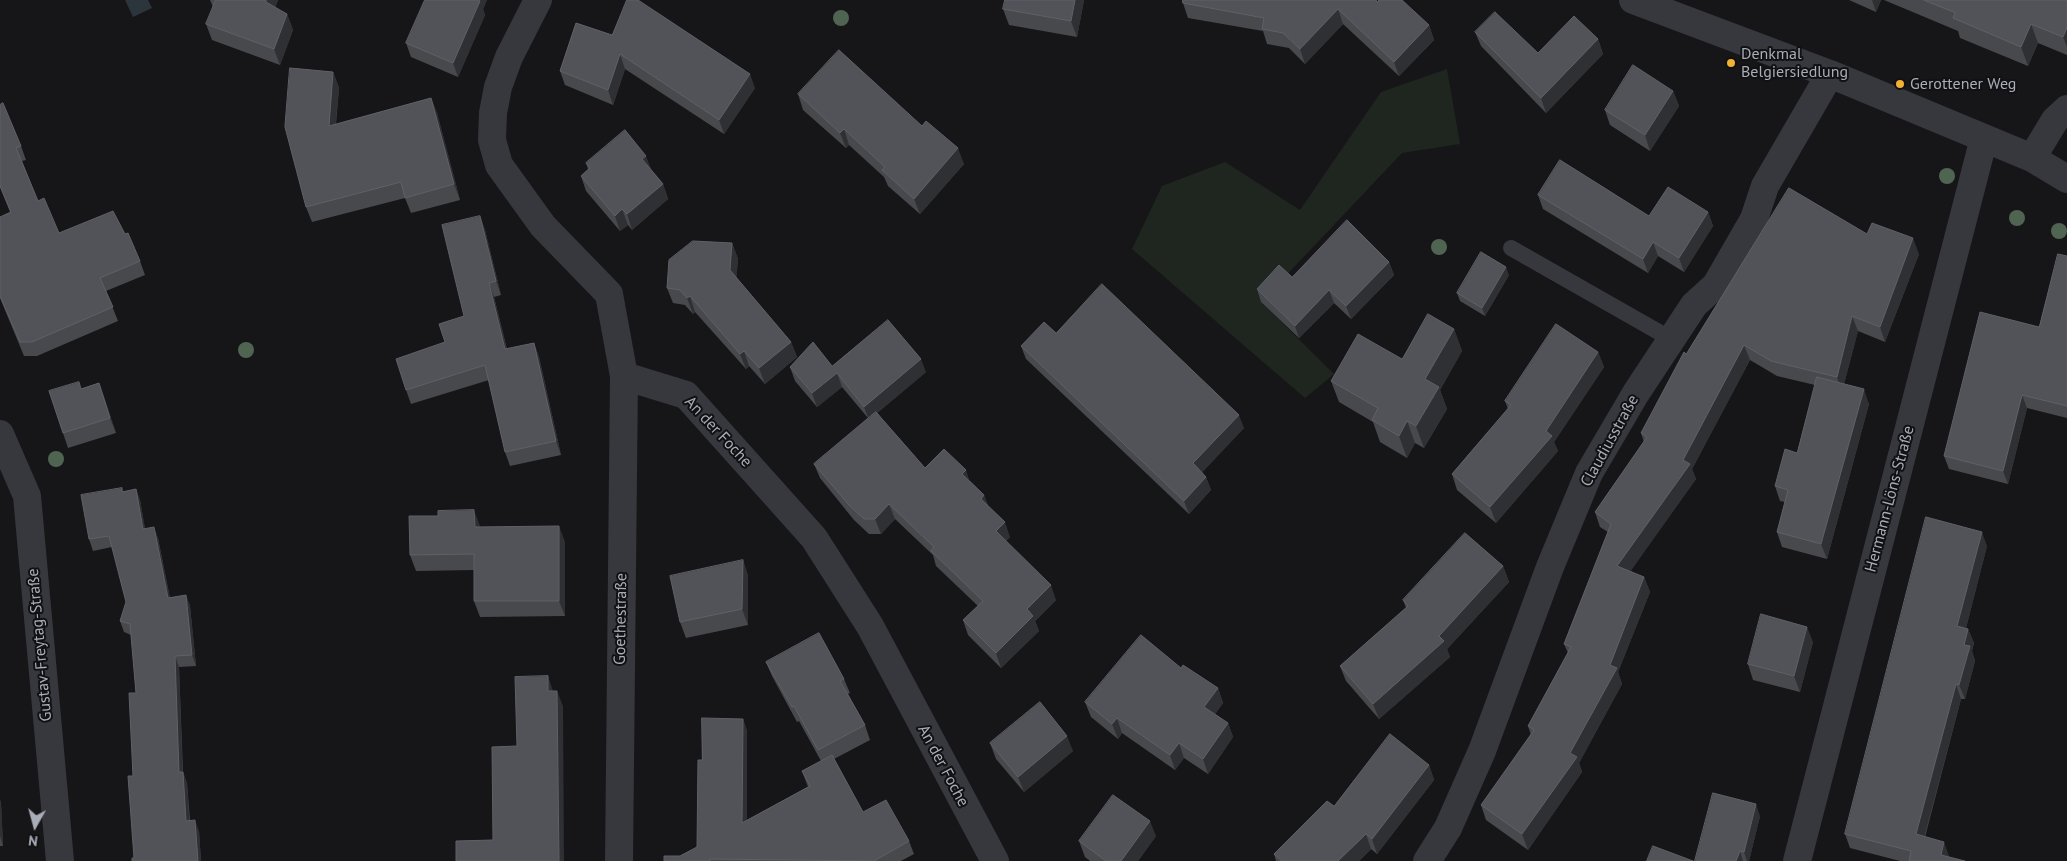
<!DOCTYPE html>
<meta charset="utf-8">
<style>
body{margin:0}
#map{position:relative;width:2067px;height:861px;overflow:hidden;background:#161618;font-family:"PT Sans",sans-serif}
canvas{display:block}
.north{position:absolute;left:10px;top:801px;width:50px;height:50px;-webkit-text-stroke:4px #111113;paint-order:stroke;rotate:187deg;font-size:14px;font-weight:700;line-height:20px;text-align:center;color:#a8adb8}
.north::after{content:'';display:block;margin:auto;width:18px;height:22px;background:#a8adb8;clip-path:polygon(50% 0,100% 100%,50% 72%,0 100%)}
</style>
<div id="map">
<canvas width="2067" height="861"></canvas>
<div class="north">N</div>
</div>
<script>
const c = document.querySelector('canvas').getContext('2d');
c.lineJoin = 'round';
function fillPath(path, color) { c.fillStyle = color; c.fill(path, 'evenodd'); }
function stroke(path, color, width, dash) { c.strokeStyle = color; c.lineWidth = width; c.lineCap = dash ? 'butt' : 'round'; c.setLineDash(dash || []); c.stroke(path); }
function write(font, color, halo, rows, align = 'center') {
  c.font = font + ' "PT Sans",sans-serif'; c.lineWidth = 4; c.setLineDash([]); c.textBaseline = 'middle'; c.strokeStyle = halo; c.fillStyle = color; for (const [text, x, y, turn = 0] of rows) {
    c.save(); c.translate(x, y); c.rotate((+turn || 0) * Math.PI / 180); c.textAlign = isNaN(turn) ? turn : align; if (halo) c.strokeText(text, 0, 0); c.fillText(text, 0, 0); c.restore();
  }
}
fillPath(new Path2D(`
 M1447 69 1460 144 1402 153 1261 302 1334 374 1305 398 1132 249 1162 186 1225 162 1300 210 1381 92Z`), '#1e261f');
fillPath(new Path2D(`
 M125 0H148L152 8 133 17Z`), '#2c353c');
stroke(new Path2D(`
 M1511 248 1671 339`), '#37383d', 16);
stroke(new Path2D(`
 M538 0 509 57 498 87 493 113 492 140 499 165 543 226 609 294 624 376 686 395 814 538 870 626 995 861
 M1633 0 1830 74 1907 106 2032 158 2067 179
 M2032 158 2055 120 2067 109
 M0 434 27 496 60 861
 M619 861 624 376
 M1427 861 1448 828 1482 751 1550 567 1589 473 1636 393 1694 305 1716 285 1754 219 1765 186 1830 74
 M1797 861 1984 138`), '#37383d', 28);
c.fillStyle = '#506452';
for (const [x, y] of [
 [841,18],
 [1947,176],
 [2017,218],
 [2059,231],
 [1439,247],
 [246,350],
 [56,459]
]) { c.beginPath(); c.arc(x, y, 8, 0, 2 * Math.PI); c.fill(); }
fillPath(new Path2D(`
 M210 0H278L275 8 287 14 293 30 280 65 212 40 206 24 213 7Z
 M425 0H487L483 9 485 15 458 77 411 57 406 43Z
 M1084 0 1077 37 1009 25 1003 9Z
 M1849 0H1881L1876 12Z
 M1884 0H2067V55L2038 43 2028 66 1960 38 1958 31Z
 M1377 2 1429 25 1434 40 1399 76 1343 24 1305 64 1289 48 1267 44 1263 31 1188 18 1183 3Z
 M576 23 755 88 724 134 625 69 613 105 565 85 560 71Z
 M1475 32 1538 53 1598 39 1603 54 1546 113 1481 46Z
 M333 72 339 88 336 124 431 98 437 113 460 200 411 213 405 198 312 222 306 207Z
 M1673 91 1679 106 1650 151 1610 125 1605 110Z
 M798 94 922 126 964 164 920 214 888 186 884 177 849 145 846 148 803 110Z
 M0 105 21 146 26 160 22 161 38 201 59 233 125 234 140 261 145 275 106 291 118 321 37 356H24L0 298V217L10 212 0 187Z
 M586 163 652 171 663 184 668 199 632 230 628 225 620 231 586 191 581 176 588 169Z
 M1538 195 1649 216 1708 212 1713 226 1684 272 1658 256 1648 273 1543 209Z
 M480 216 485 230 501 295 494 297 507 349 534 343 539 357 561 455 510 466 505 452 489 380 411 404 406 390 445 342 464 316Z
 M1867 234 1919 254 1885 342 1858 331 1844 384 1869 404 1827 559 1782 547 1777 532 1785 502 1780 501 1775 486 1797 453 1815 385 1777 376 1750 360 1692 469 1696 479 1630 571 1644 577 1650 592 1618 672 1622 684 1579 763 1582 772 1528 850 1486 820 1481 805 1531 735 1528 726 1568 653 1564 644 1608 532 1600 527 1595 512 1644 442 1641 433 1686 354Z
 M732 243 738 259 736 278 791 342 797 357 765 384 749 366 746 369 695 312 693 314 685 305 673 303 667 288Z
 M2067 256V418L2027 408 2008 484 1949 469 1944 456 2039 327Z
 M1389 262 1394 275 1351 319 1334 303 1299 338 1261 302 1257 289 1292 277Z
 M1509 275 1485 316 1460 301 1457 293Z
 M1454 329 1462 351 1440 390 1447 409 1424 448 1415 443 1407 458 1380 442 1373 422 1339 402 1331 381 1402 359Z
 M1056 333 1244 428 1202 472 1206 477 1211 490 1189 514 1026 359 1021 346Z
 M1598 352 1604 367 1554 442 1558 451 1496 523 1457 490 1452 474 1508 409 1505 401Z
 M832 366 926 372 877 413 925 468 970 481 984 495 988 506 1010 537 1006 541 1056 600 1035 621 1039 631 1001 668 968 635 963 620 978 606 936 566 933 555 895 519 881 534H869L854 520 820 478 814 464 868 418 842 387 817 407 795 381 790 367Z
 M99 383 116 433 68 448 63 433 81 389Z
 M122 488 123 492 136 489 140 500 145 529 158 538 170 598 186 595 190 606 196 666 179 667 183 772 187 783 190 820 199 831 201 861H132L134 858 133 776 136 693 131 635 124 632 120 621 126 602 112 547 93 551 89 539Z
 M480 527 565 542V616L480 617 474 601V570L416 571 410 555Z
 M1987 546 1966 628 1968 629 1974 643 1972 651 1975 661 1965 699H1961L1925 837 1949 856V857L1965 861H1900L1850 848 1845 834Z
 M743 560 748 576V625L686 638 680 622Z
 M1503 566 1509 582 1447 649 1450 657 1379 719 1346 681 1340 666 1406 608 1403 600Z
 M1813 642 1800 692 1753 680 1748 664Z
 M766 662 844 679 850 693 848 694 865 725 870 740 834 759 863 812 909 841 914 854 901 861H664L680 856 697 847 702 760 743 719 747 731V820L808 787 802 771 821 761 799 721 797 722 772 676Z
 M1181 668 1218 688 1223 703 1215 714 1228 723 1233 737 1208 774 1184 758 1175 770 1122 733 1118 739 1091 717 1085 702Z
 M990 743 1073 751 1024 792 996 759Z
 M1429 765 1434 780 1377 854 1371 849 1359 861H1276L1274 854Z
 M0 800 1 803 3 846H0Z
 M1760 816 1749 861H1695Z
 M1156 836 1138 861H1090L1085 857 1079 841Z`), '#47494d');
fillPath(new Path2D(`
 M266 0H278L271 18 266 2Z
 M477 0H487L483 9 485 15 458 77 453 63Z
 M1075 0H1084L1077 37 1071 21Z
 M1872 0H1881L1876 12Z
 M1338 9 1343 24 1305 64 1300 49Z
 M287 14 293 30 280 65 274 49Z
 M2031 24 2038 43 2028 66 2021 47Z
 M1429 25 1434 40 1399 76 1394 62Z
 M2067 28V47L2063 37Z
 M1598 39 1603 54 1546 113 1541 98Z
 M620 54 625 69 613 105 608 90Z
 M333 72 339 88 334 141 329 126Z
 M750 74 755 88 724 134 719 120Z
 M1673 91 1679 106 1650 151 1645 135Z
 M431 98 437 113 460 200 454 184Z
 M844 129 849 145 846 148 840 133Z
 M958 148 964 164 920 214 914 199Z
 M646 156 652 171 642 159Z
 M663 184 668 199 632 230 627 214Z
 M622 209 628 225 620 231 615 216Z
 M1708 212 1713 226 1684 272 1679 258Z
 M480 216 485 230 501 295 496 281Z
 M1913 238 1919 254 1885 342 1880 327Z
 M1653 242 1658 256 1648 273 1643 259Z
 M732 243 738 259 736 286 730 270Z
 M1389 262 1394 275 1351 319 1346 306Z
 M1506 267 1509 275 1485 316 1482 308Z
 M489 283 494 297 510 363 505 349Z
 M1329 290 1334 303 1299 338 1295 326Z
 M690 296 695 312 693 314 687 298Z
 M1852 316 1858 331 1842 392 1837 377Z
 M1454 329 1462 351 1440 390 1447 409 1424 448 1416 426 1425 379Z
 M791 342 797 357 765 384 759 368Z
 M534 343 539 357 561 455 556 441Z
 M1744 345 1750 360 1692 469 1696 479 1623 582 1617 566 1683 460Z
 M744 351 749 366 746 369 740 354Z
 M1598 352 1604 367 1554 442 1558 451 1496 523 1490 507 1546 431Z
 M921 359 926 372 869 420 864 407Z
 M837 373 842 387 817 407 812 393Z
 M99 383 105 399 116 433 110 418Z
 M1864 389 1869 404 1827 559 1821 544Z
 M2022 395 2027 408 2008 484 2003 471Z
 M1239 415 1244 428 1198 477 1193 463Z
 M1407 421 1415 443 1407 458 1399 436Z
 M966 470 971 485 962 474Z
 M1206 477 1211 490 1189 514 1184 501Z
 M136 489 140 500 147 540 143 529Z
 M984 495 990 510 981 499Z
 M889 504 895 519 881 534 875 519Z
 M474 510 480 526V542L475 527Z
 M1005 522 1010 537 1002 546 996 531Z
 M559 526 565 542V616L559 601Z
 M154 527 158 538 172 609 168 598Z
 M1982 532 1987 546 1963 640 1957 626Z
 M743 560 748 576V625L742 609Z
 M1503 566 1509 582 1447 649 1450 657 1379 719 1373 704 1439 636Z
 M1644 577 1650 592 1618 672 1622 684 1579 763 1582 772 1528 850 1522 834 1610 665Z
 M1051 585 1056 600 1035 621 1039 631 1001 668 996 653 1027 609Z
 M186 595 190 606 196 666 192 655Z
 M1807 627 1813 642 1800 692 1794 676Z
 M1968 629 1974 643 1972 651 1975 661 1965 699 1959 685 1964 645Z
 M175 656 179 667 183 783 179 772Z
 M548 676 553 691 554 706 548 691Z
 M1956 684 1961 699 1921 849 1916 834Z
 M1218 688 1223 703 1210 722 1204 707Z
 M557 691 563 706 564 861H559Z
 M1117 718 1122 733 1118 739 1112 724Z
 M743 719 747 731V835L742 823Z
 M1228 723 1233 737 1208 774 1203 759Z
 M1067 736 1073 751 1024 792 1018 777Z
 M1179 743 1184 758 1175 770 1170 755Z
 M1429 765 1434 780 1377 854 1372 839Z
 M183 772 187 783 190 832 186 821Z
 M0 800 1 803 3 846 0 836Z
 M1756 804 1760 816 1749 861H1747L1744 852Z
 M195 820 199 831 201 861H198Z
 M1150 821 1156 836 1138 861H1121Z
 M1366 834 1371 849 1359 861H1338Z
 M1944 842 1949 856 1948 861 1941 855Z
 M1740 851 1743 861H1736Z`), '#2f3033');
const building = new Path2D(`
 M216 0H266V2L287 14 274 49 206 24Z
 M425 0H478L480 1 453 63 406 43Z
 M627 0H638L750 74 719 120 620 54 608 90 560 71 576 23 612 35Z
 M1005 0H1075L1071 21 1003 9Z
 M1183 0H1376L1377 2 1379 0H1402L1429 25 1394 62 1338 9 1300 49 1283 33 1262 29 1264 18 1183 3Z
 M1924 0H2067V28L2063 37 2031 24 2021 47 1953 18 1955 13Z
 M1495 12 1538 53 1574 16 1598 39 1541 98 1475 32Z
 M839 50 922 126 926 121 958 148 914 199 882 170 885 167 844 129 840 133 798 94Z
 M1633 65 1673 91 1645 135 1605 110Z
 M290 68 333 72 329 126 431 98 454 184 405 198 401 182 306 207 285 127Z
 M3 103 21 146 16 148 38 201 44 198 59 233 113 211 125 234 128 233 140 261 100 278 113 307 32 342H20L0 296V217L11 212 0 186V105Z
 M625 130 646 156 642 159 663 184 627 214 622 209 615 216 581 176 590 168 586 163Z
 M1560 160 1649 216 1668 187 1708 212 1679 258 1653 242 1643 259 1538 195Z
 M1789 188 1867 234 1872 223 1913 238 1880 327 1852 316 1837 377 1771 361 1744 345 1683 460 1690 464 1617 566 1644 577 1610 665 1617 668 1570 753 1577 757 1522 834 1481 805 1534 730 1528 726 1571 647 1564 644 1611 524 1595 512 1647 437 1641 433 1684 352 1686 354Z
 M480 216 496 281 489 283 505 349 534 343 556 441 505 452 485 365 406 390 396 359 445 342 439 324 464 316 442 225Z
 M1347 220 1389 262 1346 306 1329 290 1295 326 1257 289 1279 265 1292 277Z
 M693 241 732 243 730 270 791 342 759 368 744 351 740 354 690 296 687 298 680 290 667 288 669 260Z
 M1481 252 1506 267 1482 308 1457 293Z
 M2058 254 2067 256V406L2022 395 2003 471 1944 456 1980 312 2039 327Z
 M1102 284 1239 415 1193 463 1206 477 1184 501 1021 346 1044 322 1056 333Z
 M1428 314 1454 329 1425 379 1439 387 1416 426 1407 421 1399 436 1372 420 1378 408 1331 381 1358 334 1402 359Z
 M888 320 921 359 864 407 837 373 812 393 790 367 813 342 832 366Z
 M1556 324 1598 352 1546 431 1552 436 1490 507 1452 474 1511 405 1505 401Z
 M1817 377 1864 389 1821 544 1777 532 1788 490 1775 486 1785 449 1797 453Z
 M79 382 81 389 99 383 110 418 63 433 49 391Z
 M876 412 925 468 944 449 966 470 962 474 984 495 981 499 1005 522 996 531 1051 585 1027 609 1033 616 996 653 963 620 983 601 931 551 934 547 889 504 875 519H864L849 505 814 464Z
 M122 488V492L136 489 143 529 154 527 168 598 186 595 192 655 175 656 179 772H183L186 821 195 820 198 861H132V858H134L128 776H133L129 693H136L130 624 120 621 126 602 109 536 89 539 81 495Z
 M474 510 475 527 559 526V601H474V554L410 555 409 516H438V511Z
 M1926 517 1982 532 1957 626 1968 629 1964 645 1970 646 1959 685 1956 684 1916 834 1944 842 1941 855 1965 861H1909L1911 851 1845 834Z
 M1465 533 1503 566 1439 636 1444 641 1373 704 1340 666 1408 606 1403 600Z
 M743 560 742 609 680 622 670 576Z
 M1761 614 1807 627 1794 676 1748 664Z
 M819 633 844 679 840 681 865 725 818 750 794 706 792 707 766 662Z
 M1141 635 1181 668 1183 665 1218 688 1204 707 1228 723 1203 759 1179 743 1170 755 1117 718 1112 724 1085 702Z
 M548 676V691H557L559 861H456V841L493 840 492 747 517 746 515 677Z
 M1040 702 1067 736 1018 777 990 743Z
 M702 718 743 719 742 823 810 786 802 771 832 755 863 812 886 800 909 841 874 861 710 859V861H664V856H680L697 847 698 760H702Z
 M1390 734 1429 765 1372 839 1366 834 1338 861H1282L1274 854 1327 801 1334 806Z
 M1713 793 1756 804 1744 852 1740 851 1736 861H1695Z
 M1113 795 1150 821 1121 861H1106L1079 841Z
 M1653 846 1693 861H1647Z`);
fillPath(building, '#525359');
stroke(building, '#5f6168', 1);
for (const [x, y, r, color] of [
 [1731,63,5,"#f2b134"],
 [1900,84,5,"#f2b134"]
]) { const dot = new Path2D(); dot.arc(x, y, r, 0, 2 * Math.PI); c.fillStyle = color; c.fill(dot); stroke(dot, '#111113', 2); }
write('16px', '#a8adb8', '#111113', [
 ["Denkmal",1741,54],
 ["Belgiersiedlung",1741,72],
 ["Gerottener Weg",1910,84]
], 'left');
write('16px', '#a8adb8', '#111113', [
 ["An der Foche",718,432,47],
 ["Claudiusstraße",1610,441,-61],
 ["Hermann-Löns-Straße",1890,499,-75],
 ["Goethestraße",621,619,-89],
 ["Gustav-Freytag-Straße",40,645,-95],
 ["An der Foche",943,766,62]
]);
</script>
